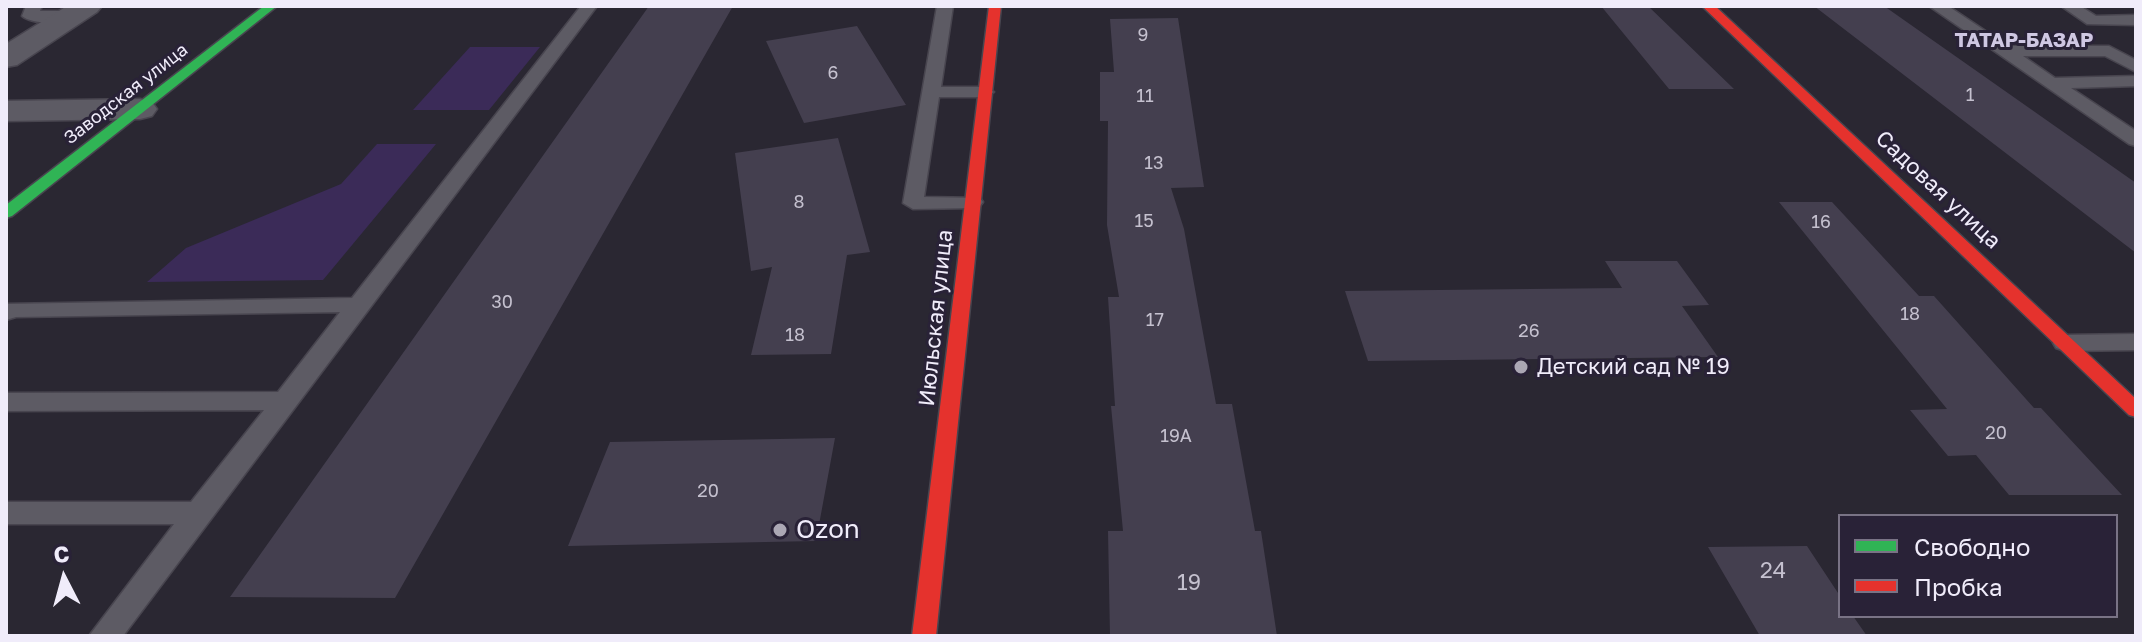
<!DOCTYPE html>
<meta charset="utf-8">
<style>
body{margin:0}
#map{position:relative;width:2142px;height:642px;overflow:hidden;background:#2a2732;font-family:"Golos Text",sans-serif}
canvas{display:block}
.frame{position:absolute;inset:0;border:8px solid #f0ecfa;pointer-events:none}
.legend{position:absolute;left:1838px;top:514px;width:280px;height:104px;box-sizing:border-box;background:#292237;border:2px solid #797385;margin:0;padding:10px 14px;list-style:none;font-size:24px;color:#f0ecfa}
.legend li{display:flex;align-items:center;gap:16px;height:40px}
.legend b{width:40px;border:2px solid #797385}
.north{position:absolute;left:24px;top:538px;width:80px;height:80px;-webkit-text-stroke:6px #292237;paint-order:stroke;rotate:354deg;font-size:22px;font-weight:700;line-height:32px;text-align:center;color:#f0ecfa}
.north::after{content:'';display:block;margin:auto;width:28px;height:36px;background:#f0ecfa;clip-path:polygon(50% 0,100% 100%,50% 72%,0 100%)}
</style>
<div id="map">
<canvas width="2142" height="642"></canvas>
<div class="frame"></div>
<ul class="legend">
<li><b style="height:10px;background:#30b455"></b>Свободно</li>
<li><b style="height:10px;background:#e5322d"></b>Пробка</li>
</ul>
<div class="north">С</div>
</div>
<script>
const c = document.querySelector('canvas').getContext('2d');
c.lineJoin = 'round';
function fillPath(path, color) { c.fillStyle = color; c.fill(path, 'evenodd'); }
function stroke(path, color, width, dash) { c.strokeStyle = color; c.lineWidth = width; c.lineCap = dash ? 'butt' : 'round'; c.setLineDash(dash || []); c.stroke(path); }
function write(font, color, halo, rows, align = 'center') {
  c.font = font + ' "Golos Text",sans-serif'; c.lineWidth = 6; c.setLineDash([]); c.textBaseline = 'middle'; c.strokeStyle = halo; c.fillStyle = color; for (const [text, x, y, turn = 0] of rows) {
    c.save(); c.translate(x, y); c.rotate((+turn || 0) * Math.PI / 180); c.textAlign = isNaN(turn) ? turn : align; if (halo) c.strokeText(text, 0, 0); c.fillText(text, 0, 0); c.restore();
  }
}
fillPath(new Path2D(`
 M470 47H540L489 110H413Z
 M377 144H436L323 280 147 282 186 248 341 184Z`), '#3b2b58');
fillPath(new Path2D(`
 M649 6H733L395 598 230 597Z
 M1601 6H1648L1734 89H1669Z
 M1814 6H1884L2136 183V253Z
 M1178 18 1204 187 1171 188 1184 229 1216 404H1232L1255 531H1261L1277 636H1110L1108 531H1123L1111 406H1115L1108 297H1119L1107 225 1108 121H1100V72H1114L1110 19Z
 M857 26 906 105 804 123 766 41Z
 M838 138 870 252 847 255 831 354 751 355 772 267 751 271 735 153Z
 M1779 202H1832L1919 296H1934L2034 408H2041L2122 495H2009L1976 455 1948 456 1910 410 1947 409Z
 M1605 261H1677L1709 305 1682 306 1718 357 1368 361 1345 291 1622 288Z
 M835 438 816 541 568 546 610 442Z
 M1807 546 1840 596V616H1853L1867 636H1760L1708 547Z`), '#443f4f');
const lane = new Path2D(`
 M26 6H42L40 11H71L79 16C69 25 32 25 22 16Z
 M581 6H597L123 636H89L174 524H6V502H191L264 410 6 411V393L278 392 340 312 16 317 6 320V304L352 298Z
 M937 6H953L941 87H985L994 92 985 97H939L924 197 980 198 983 202 980 206 973 208 913 209 903 203Z
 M1929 6H1948L2008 46H2109L2136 60V72L2105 56H2023L2055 78 2136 76V86L2071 88 2136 131V146L2129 144Z
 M2061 6H2080L2096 16 2136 15V25L2087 24Z
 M2136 334V350L2065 351 2056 348 2053 343 2056 338 2065 335Z`);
const street = new Path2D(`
 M67 6H102L97 12 17 65 6 67V44Z
 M140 99 152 102 157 109 152 116 140 119 6 121V101Z`);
const fast = new Path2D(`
 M264 6H277L12 216 6 218V205Z`);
const jam = new Path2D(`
 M989 6H1001L936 636H912Z
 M1702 6H1715L2136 399V417L2129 415Z`);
stroke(lane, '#48454f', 3);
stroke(street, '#48454f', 3);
stroke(fast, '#48454f', 3);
stroke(jam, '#48454f', 3);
fillPath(lane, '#5d5b64');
fillPath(street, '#5d5b64');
fillPath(fast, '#30b455');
fillPath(jam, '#e5322d');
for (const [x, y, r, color] of [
 [1521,367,8,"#aba7b4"],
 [780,530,8,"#aba7b4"]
]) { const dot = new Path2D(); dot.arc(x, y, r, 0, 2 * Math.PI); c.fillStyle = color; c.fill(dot); stroke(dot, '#292237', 3); }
write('18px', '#c5c1cf', null, [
 ["9",1143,35],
 ["6",833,73],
 ["1",1970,95],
 ["11",1145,96],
 ["13",1154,163],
 ["8",799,202],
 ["15",1144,221],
 ["16",1821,222],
 ["30",502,302],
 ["18",1910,314],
 ["17",1155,320],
 ["26",1529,331],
 ["18",795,335],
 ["20",1996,433],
 ["19А",1176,436],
 ["20",708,491]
]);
write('18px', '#f0ecfa', '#292237', [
 ["Заводская улица",126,94,-38]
]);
write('bold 20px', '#cfc7e3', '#292237', [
 ["ТАТАР-БАЗАР",2024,41]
]);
write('22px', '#f0ecfa', '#292237', [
 ["Садовая улица",1938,190,43],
 ["Июльская улица",936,318,-84]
]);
write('22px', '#f0ecfa', '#292237', [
 ["Детский сад № 19",1537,367]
], 'left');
write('22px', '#c5c1cf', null, [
 ["24",1773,571],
 ["19",1189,583]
]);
write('26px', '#f0ecfa', '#292237', [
 ["Ozon",796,530]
], 'left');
</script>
